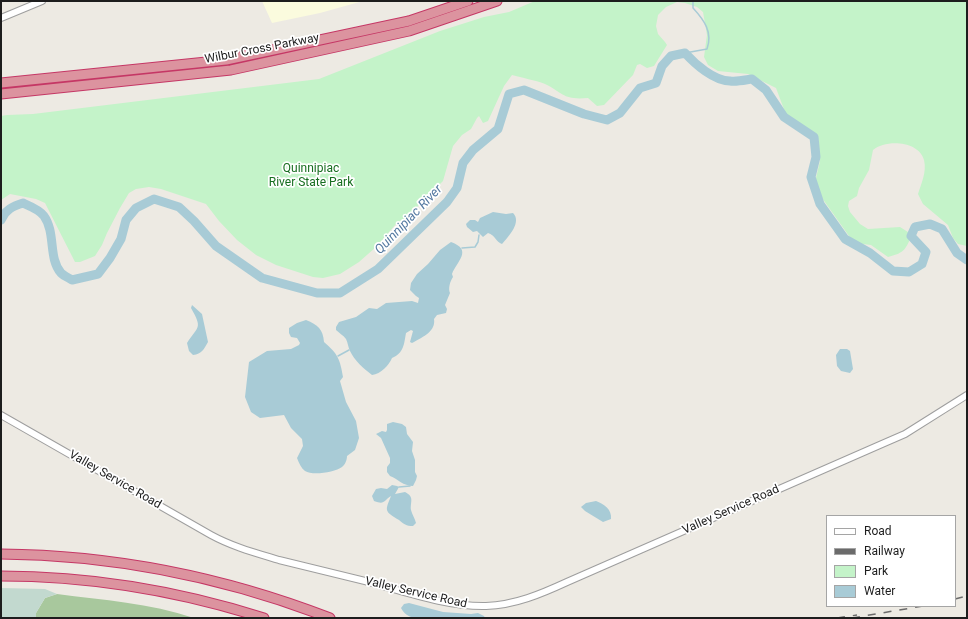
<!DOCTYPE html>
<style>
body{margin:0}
#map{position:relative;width:968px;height:619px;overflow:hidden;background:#edeae3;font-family:Roboto,sans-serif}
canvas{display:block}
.frame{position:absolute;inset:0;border:2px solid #1d1d1d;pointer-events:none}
.legend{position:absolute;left:826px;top:515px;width:130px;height:92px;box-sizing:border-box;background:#fff;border:1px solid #a5a5a5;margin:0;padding:5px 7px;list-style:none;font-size:12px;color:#1d1d1d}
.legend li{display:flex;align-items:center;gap:8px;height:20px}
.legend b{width:20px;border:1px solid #a5a5a5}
</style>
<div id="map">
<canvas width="968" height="619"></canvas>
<div class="frame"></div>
<ul class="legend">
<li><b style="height:5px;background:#fff"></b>Road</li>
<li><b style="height:5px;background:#6b6b6b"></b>Railway</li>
<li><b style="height:11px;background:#c4f3c9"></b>Park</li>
<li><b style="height:11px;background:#a8cbd6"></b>Water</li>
</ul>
</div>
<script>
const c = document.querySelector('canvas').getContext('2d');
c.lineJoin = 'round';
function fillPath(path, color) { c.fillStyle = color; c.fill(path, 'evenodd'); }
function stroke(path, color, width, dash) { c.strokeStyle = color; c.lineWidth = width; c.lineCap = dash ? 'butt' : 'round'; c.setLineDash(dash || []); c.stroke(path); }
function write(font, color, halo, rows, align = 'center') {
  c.font = font + ' Roboto,sans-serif'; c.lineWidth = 3.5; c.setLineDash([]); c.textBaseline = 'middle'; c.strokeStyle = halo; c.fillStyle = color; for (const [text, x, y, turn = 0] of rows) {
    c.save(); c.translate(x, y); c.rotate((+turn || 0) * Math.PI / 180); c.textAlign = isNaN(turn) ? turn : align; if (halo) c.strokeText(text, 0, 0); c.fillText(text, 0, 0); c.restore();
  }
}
fillPath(new Path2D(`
 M262 1H363L320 13 272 23Z`), '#fbfbde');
fillPath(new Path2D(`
 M57 594C103 600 150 603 194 618H36V613L45 598Z`), '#a8c89d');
fillPath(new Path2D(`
 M1 588 45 589 57 594 45 598 36 613V618H1Z`), '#c2d9cf');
fillPath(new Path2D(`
 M535 1H967V246L958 244 953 238 948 225 923 204 918 194C921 184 927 172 924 160 919 141 886 139 873 150L869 170 859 188 857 196 849 201 848 206 850 212 860 224 868 229 900 227 908 232 911 237C905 251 903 253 888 257L871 245 854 243 822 198 816 191 815 182 820 161 814 138 803 129 792 123 785 112 776 88 748 74 718 71 708 65 704 57 707 35 703 12 697 7 685 3 677 2 666 7 658 15 656 26 658 34 665 42 667 45 654 66 647 68 640 64 637 65 633 75 604 105 597 106 588 98C563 100 565 94 545 84 535 80 522 78 512 75L504 86 488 121 483 123 479 116 477 118 471 129 462 135 453 146 443 181 407 217 396 224 376 247 359 262 340 274 323 278 313 277 276 265 256 255 237 240 219 221 206 204 161 189 149 187 136 189 129 193 120 208 107 233 102 245 95 256 80 262H75L45 203 36 199 10 194 1 200V116L7 115 33 114 319 79 440 31 484 17 509 12Z`), '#c4f3c9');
fillPath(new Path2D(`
 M493 212 506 214 513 213C522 222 509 236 502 244 496 242 495 235 488 233L483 237 477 231 473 232 467 227 466 224 470 220H475L478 222 480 218Z
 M451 242C473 250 457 261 452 274L453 277C450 281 448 289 450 293L445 305 447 309 446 313 437 315 434 319C436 331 423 337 414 342L412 343 410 342 413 331 411 330 406 333C404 344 404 353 392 358 389 365 381 374 372 375 364 369 354 360 350 351 348 347 348 343 346 339 343 335 339 333 336 330V327L339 322 356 317 369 308 377 309 386 303 412 301 418 303 419 298 416 296 410 290 411 283 417 274 428 264 440 250Z
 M192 305 202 314 208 342C204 349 202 354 193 355L189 351 187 343C198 326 203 329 191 308Z
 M306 320C318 325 323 329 324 342 338 354 340 359 343 377L340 381 346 402 356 421 359 438 355 450 347 456C347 460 345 465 342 467 335 472 313 476 305 471 301 468 299 463 297 458L303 446 302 439 291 428 284 415 260 418 251 412 245 397 249 362 267 351 291 349 299 345 300 343 297 338 291 337 289 333V328L297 323Z
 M840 349H847L850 351 853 369 850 373 841 371 837 366 836 355Z
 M393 422 402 424 406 427 407 434 413 442 412 451 415 460V472L417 476 416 480 413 486C403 486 398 479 390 476L387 472V467L390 463V458L381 438 376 434 382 431 386 432 387 430V424Z
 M392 485 397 486 399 487 395 494 405 492C415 497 410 502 411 510 412 514 415 519 416 523L413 526C406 526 404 524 399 520 384 511 385 511 391 496 383 501 385 505 374 501L372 496 376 489 381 488 387 489Z
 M596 501C604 504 612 509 611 519L603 522 585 511 581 507 586 503Z
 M409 603 443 612 471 614 478 613 484 616 485 618H414C408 616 404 614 401 608L404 604Z`), '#a8cbd6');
stroke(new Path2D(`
 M685 53 707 49C713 32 704 20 693 8V1
 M462 248 475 247 478 242 479 235
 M338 356 349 350
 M399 487 410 486`), '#a8cbd6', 1.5);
stroke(new Path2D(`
 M1 220C5 210 13 206 23 203 30 206 40 210 44 216 56 233 48 258 61 273 64 276 69 278 72 280L98 274 110 258 121 239 126 220 136 208 154 199 179 207 194 221 216 246 262 278 317 293H340L378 269 447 202 457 188 463 163 473 150 498 129 509 94 524 90 584 114 607 120 620 113 640 88 656 83 662 66 671 56 685 53C695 64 714 81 730 81 737 82 745 80 752 79L766 90 784 117 814 137 816 157 811 177 820 204 845 239 870 253 893 271 909 272 922 264 926 252 911 236 915 227 930 224 942 229 957 253 967 260`), '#a8cbd6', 9);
const minor = new Path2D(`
 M1 18 42 1
 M1 415 211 535C233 547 256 553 279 560 308 567 336 574 365 581 403 591 447 607 486 606 515 605 541 594 567 582L882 444 905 434 967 395`);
const highway = new Path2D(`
 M1 83 226 60 409 21 468 1
 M1 94 231 70 409 31 497 1
 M1 554C114 555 224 577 330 618
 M1 576C90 576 179 591 264 618`);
stroke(minor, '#9e9e9e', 8);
stroke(highway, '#c53765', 11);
stroke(minor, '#fff', 6);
stroke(highway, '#dc939f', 9);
stroke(new Path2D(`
 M955 599 967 596
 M837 618 857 615
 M852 618 923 606`), '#6b6b6b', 1.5, [8, 8]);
write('12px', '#1d1d1d', '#fff', [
 ["Wilbur Cross Parkway",262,49,-11],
 ["Valley Service Road",115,480,30],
 ["Valley Service Road",731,510,-24],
 ["Valley Service Road",416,593,13]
]);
write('12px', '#176e20', '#fff', [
 ["Quinnipiac",311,169],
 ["River State Park",311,183]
]);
write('italic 13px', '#5479a1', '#fff', [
 ["Quinnipiac River",409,220,-46]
]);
</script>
